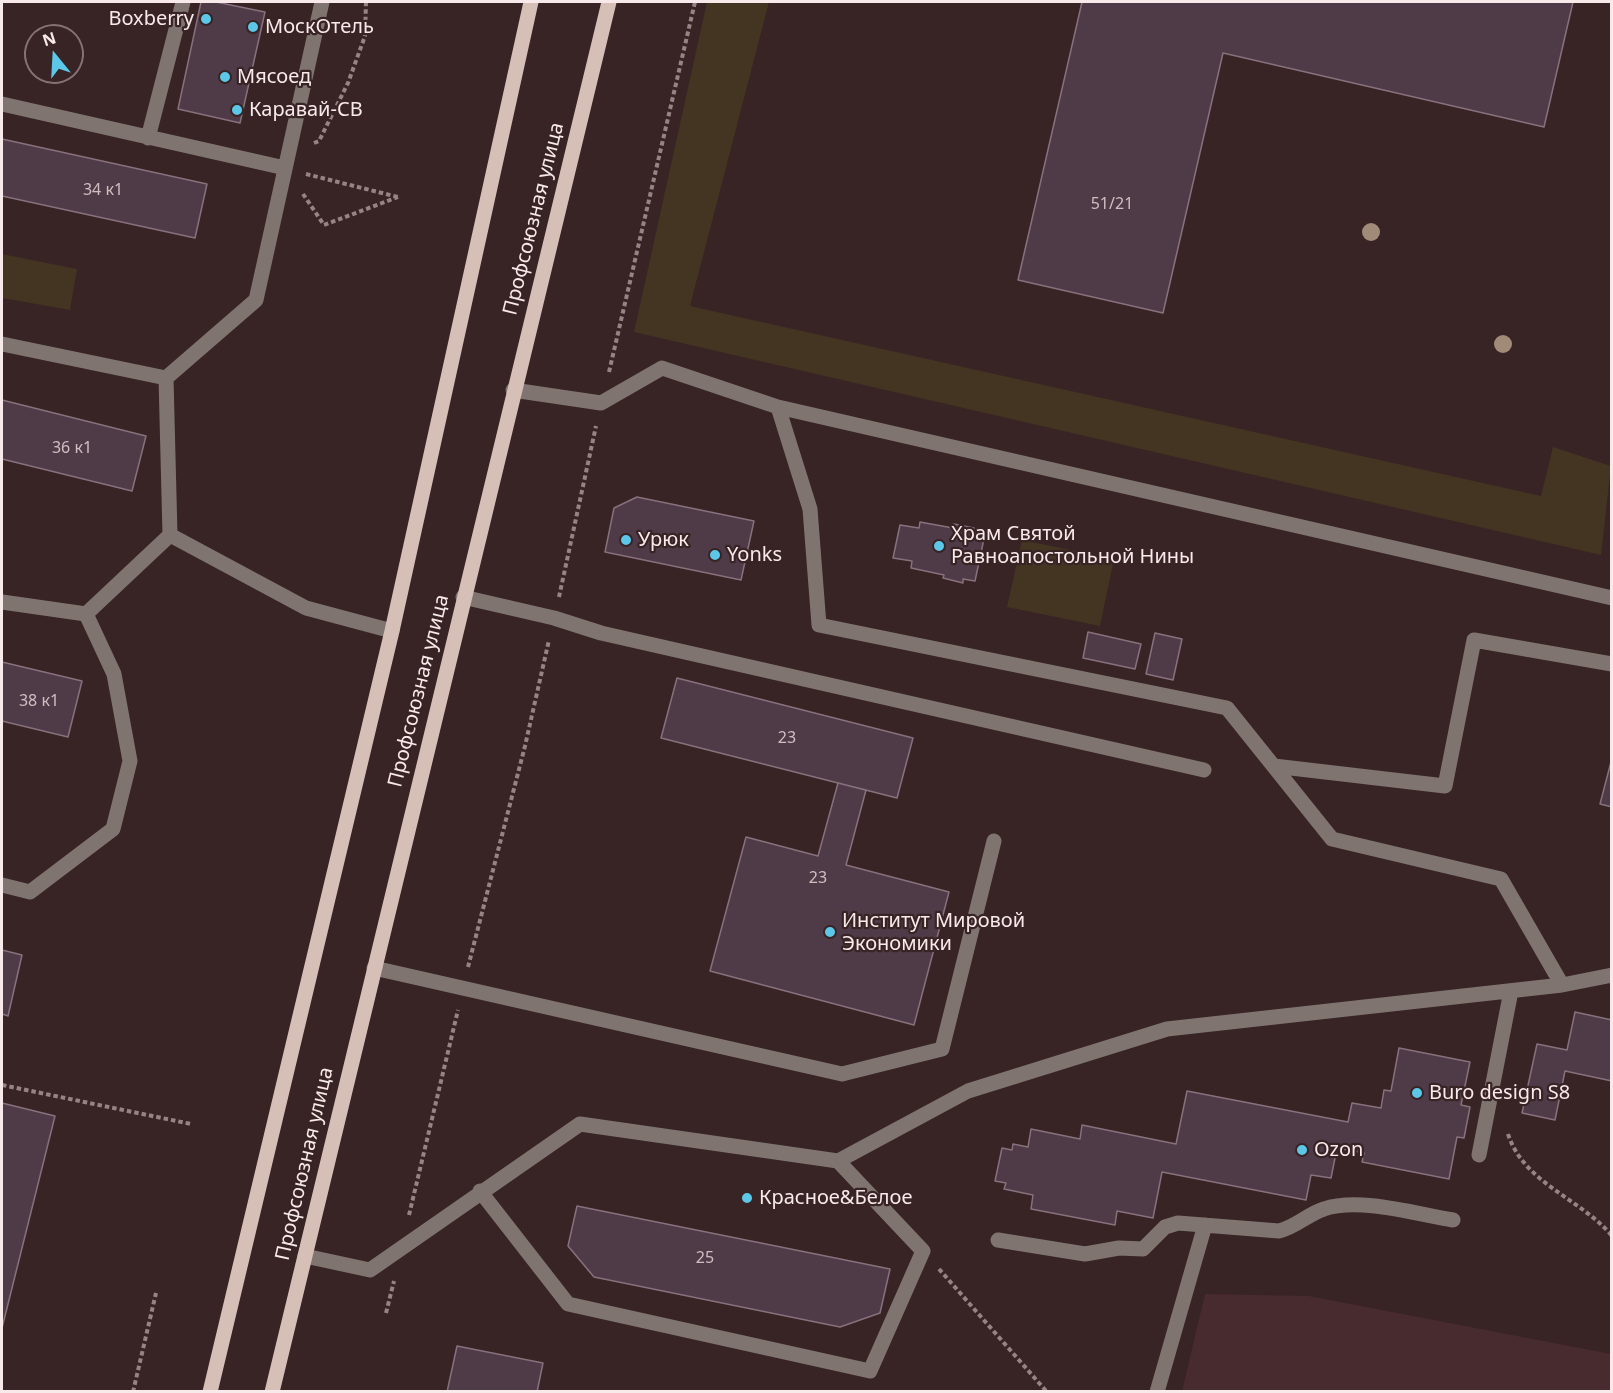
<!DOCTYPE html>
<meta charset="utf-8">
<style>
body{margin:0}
#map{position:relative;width:1613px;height:1393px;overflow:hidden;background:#382325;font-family:"Noto Sans",sans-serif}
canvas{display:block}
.frame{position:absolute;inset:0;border:3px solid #f8e9ea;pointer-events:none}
.north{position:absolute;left:24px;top:24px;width:60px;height:60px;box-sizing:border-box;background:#382325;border:2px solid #857274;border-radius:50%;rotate:342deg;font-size:16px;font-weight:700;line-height:24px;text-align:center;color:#f8e9ea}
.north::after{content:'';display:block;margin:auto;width:21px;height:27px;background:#5cc7e7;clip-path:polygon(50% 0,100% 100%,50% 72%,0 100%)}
</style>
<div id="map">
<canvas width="1613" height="1393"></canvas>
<div class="frame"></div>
<div class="north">N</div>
</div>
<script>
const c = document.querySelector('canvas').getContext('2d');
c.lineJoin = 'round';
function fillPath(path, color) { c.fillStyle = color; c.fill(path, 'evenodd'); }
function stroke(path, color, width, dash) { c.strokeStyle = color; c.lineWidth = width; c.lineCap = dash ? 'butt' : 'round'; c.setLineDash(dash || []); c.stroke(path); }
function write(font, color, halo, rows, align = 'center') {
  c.font = font + ' "Noto Sans",sans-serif'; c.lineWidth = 4.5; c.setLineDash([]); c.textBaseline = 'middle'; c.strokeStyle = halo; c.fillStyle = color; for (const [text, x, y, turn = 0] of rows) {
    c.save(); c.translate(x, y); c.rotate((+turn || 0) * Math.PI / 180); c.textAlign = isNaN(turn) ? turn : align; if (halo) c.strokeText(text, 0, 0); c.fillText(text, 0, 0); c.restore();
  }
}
fillPath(new Path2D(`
 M1205 1294 1309 1296 1611 1354V1391H1182Z`), '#482b2e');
fillPath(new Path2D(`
 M707 2H769L690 306 1541 496 1553 447 1611 466 1601 555 634 332Z
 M2 254 77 269 70 310 2 298Z
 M1022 540 1114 559 1100 626 1007 607Z`), '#433522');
const building = new Path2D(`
 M201 2H216L265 12 240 123 178 109Z
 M1082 2H1573L1544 127 1223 53 1163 313 1018 280Z
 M2 139 207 184 195 238 2 196Z
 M2 400 146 436 132 491 2 459Z
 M637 497 754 521 741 580 605 552 614 508Z
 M920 522 953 528 954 524 974 528 973 532 985 534 975 581 963 579V583L943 578 944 575 911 568 912 561 893 558 900 525 919 528Z
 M1088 632 1141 644 1135 669 1083 658Z
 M1155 633 1182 639 1173 680 1146 674Z
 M2 662 82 681 68 737 2 721Z
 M677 678 913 738 897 798 661 738Z
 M1612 758V807L1600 804Z
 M838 783 866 790 846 865 949 892 914 1025 710 971 746 837 818 856Z
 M2 950 22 955 8 1016 2 1014Z
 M1575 1012 1612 1020V1081L1565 1071 1555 1120 1522 1113 1537 1044 1567 1050Z
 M1399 1048 1470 1062 1461 1105 1470 1107 1464 1138 1457 1137 1449 1179 1362 1162 1364 1153 1337 1148 1331 1178 1311 1175 1306 1200 1162 1172 1153 1218 1117 1211 1115 1225 1031 1209 1033 1195 1004 1189 1006 1183 995 1181 1002 1148 1012 1150 1013 1144 1028 1147 1031 1129 1080 1139 1082 1125 1176 1144 1187 1091 1348 1122 1352 1103 1381 1108 1384 1090 1391 1091Z
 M2 1103 55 1116 2 1328Z
 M577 1206 890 1269 880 1313 840 1327 594 1277 568 1246Z
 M457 1346 543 1363 537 1392H447Z`);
fillPath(building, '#4f3b47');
stroke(building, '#87717d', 1.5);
stroke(new Path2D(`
 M314 143 319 141 348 83 365 36 366 2
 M306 174 398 197
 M303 194 324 225 398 197
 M609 372 695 2
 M559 597 596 426
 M468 967 525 746 549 640
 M2 1085 191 1124
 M1508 1134C1524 1184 1582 1199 1612 1236
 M409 1215 458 1010
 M939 1269 1047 1392
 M386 1313 394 1281
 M133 1392 156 1293`), '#968485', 4, [4.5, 3]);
stroke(new Path2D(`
 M322 2 256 300 166 378 170 535 306 608 392 631
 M2 104 285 168
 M148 138 183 2
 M2 344 166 378
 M513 390 601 403 662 368 778 407 1612 598
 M778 407 810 509 819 625 1227 708 1332 839 1501 879 1562 985
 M463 597 554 618 601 633 1204 770
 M2 602 86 614 170 535
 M1274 766 1445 786 1474 640 1612 664
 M2 885 30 892 113 829 130 761 114 674 86 614
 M374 968 842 1074 942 1049 994 841
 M1479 1155 1511 991
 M480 1191 568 1304 870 1371 923 1251 838 1161
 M998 1240 1085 1254 1119 1248 1143 1249 1165 1227 1178 1223 1279 1231C1296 1227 1308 1214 1324 1209 1359 1197 1416 1214 1453 1220
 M305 1256 370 1270 580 1124 838 1161 968 1091 1167 1029 1562 985 1612 975
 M1157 1392 1205 1225`), '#7f7470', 15);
stroke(new Path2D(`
 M210 1392 392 631 531 2
 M272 1392 609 2`), '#d5bfb6', 15);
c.fillStyle = '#a28a78';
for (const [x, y] of [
 [1371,232],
 [1503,344]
]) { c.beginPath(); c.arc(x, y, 9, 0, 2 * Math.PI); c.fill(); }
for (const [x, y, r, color] of [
 [206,19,6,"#5cc7e7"],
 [253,27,6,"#5cc7e7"],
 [225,77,6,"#5cc7e7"],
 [237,110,6,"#5cc7e7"],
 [626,540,6,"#5cc7e7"],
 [939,546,6,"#5cc7e7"],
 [715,555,6,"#5cc7e7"],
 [830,932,6,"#5cc7e7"],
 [1417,1093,6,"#5cc7e7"],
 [1302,1150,6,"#5cc7e7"],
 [747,1198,6,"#5cc7e7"]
]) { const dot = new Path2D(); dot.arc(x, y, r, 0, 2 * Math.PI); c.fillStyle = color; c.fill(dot); stroke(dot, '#382325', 2); }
write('16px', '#cebec1', null, [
 ["34 к1",103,190],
 ["51/21",1112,204],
 ["36 к1",72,448],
 ["38 к1",39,701],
 ["23",787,738],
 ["23",818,878],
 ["25",705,1258]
]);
write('20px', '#f8e9ea', '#382325', [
 ["Boxberry",194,19,"right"],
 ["МоскOтель",265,27],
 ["Мясоед",237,77],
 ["Каравай-СВ",249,110],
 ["Храм Святой",951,534],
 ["Равноапостольной Нины",951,557],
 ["Урюк",638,540],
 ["Yonks",727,555],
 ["Институт Мировой",842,921],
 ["Экономики",842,944],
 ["Buro design S8",1429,1093],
 ["Ozon",1314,1150],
 ["Красное&Белое",759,1198]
], 'left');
write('20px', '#f8e9ea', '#382325', [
 ["Профсоюзная улица",534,219,-76],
 ["Профсоюзная улица",419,691,-76],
 ["Профсоюзная улица",305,1164,-77]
]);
</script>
